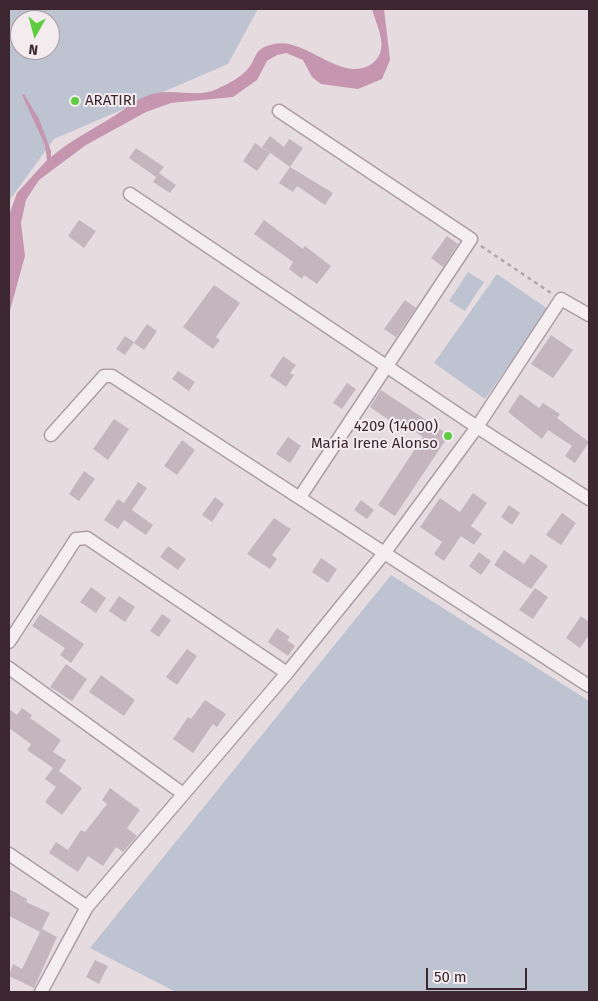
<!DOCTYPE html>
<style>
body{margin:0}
#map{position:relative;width:598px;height:1001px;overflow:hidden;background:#e6dce0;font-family:"Fira Sans",sans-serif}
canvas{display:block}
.frame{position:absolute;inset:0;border:10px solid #3c262f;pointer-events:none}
.north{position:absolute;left:10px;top:10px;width:50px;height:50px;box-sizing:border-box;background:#f4ebef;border:1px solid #aa9ca2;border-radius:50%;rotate:187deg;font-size:14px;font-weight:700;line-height:20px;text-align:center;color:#3c262f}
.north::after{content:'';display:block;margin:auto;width:18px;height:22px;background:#5ccc40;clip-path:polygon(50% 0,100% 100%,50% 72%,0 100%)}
.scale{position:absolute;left:426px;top:968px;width:101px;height:22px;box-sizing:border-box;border:2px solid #3c262f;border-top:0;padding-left:6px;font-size:15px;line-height:18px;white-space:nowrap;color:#3c262f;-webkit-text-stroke:4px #f4ebef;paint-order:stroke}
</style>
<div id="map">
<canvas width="598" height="1001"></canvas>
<div class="frame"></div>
<div class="north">N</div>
<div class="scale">50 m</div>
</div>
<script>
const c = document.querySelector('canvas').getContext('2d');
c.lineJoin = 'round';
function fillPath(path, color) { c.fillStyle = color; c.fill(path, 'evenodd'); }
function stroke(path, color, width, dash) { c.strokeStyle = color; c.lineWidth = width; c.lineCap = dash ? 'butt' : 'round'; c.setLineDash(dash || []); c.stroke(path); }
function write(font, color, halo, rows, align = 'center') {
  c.font = font + ' "Fira Sans",sans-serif'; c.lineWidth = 4; c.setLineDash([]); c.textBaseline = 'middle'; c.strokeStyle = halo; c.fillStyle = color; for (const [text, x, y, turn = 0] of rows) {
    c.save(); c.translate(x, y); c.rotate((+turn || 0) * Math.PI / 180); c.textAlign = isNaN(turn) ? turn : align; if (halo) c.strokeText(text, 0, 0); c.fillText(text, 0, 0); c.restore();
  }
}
fillPath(new Path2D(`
 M9 9H258L228 64 54 139 9 201ZM20 20H50V50H20Z
 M468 272 484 282 465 311 449 301Z
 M497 274 548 309 485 399 434 363Z
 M391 575 589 701V992H176L90 948Z`), '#bdc3d0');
fillPath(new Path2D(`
 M372 9H384L390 60 382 79 358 89 321 84 312 77 303 60 286 53 277 55 267 61 257 80 233 97 171 103 146 112 86 145 39 180 26 200 21 223 25 256 9 314V215L17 193 47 160 45 145 22 95 24 94 39 119 51 151V157C70 141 91 130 111 118 126 109 139 96 157 93 177 89 199 98 217 89 226 85 239 78 246 71 258 59 251 49 274 44 306 36 344 87 374 62 390 48 376 25 372 9Z`), '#c696b0');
fillPath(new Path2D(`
 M270 136 284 147 289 139 303 148 290 167 262 147Z
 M255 143 270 153 257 171 243 161Z
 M136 148 164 167 159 173 176 185 170 193 153 182 156 177 129 158Z
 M290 167 333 193 325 205 297 186 293 192 279 183Z
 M79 220 96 231 84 248 68 236Z
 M264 220 303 249 305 246 331 266 317 284 304 275 302 279 289 269 293 262 254 234Z
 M447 236 458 244 443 267 431 258Z
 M214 285 240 303 216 337 220 340 213 349 183 327Z
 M405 300 416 308 396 337 384 329Z
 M147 324 157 331 144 350 134 343Z
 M551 335 573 350 553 378 531 364Z
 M125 336 134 342 125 355 116 349Z
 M283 356 296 365 290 373 294 375 286 387 270 376Z
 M178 371 195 382 189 391 172 379Z
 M347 383 356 389 342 409 333 403Z
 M381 390 449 435 395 516 378 505 423 437 398 420 395 424 370 407Z
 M520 394 539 408 543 403 560 414 557 418 589 442 575 463 565 456 572 446 548 430 542 439 508 412Z
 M114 419 129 429 108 460 93 449Z
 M288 437 301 446 290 463 276 454Z
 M182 440 195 450 177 475 164 466Z
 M84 471 95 479 79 501 69 494Z
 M138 482 147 488 132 510 153 525 146 535 124 520 118 529 104 520 118 499 124 503Z
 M473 493 487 503 471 526 482 534 474 545 461 536 444 561 434 554 442 542 420 527 440 498 460 512Z
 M215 497 224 504 212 522 202 515Z
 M361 500 374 510 367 519 354 510Z
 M509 505 520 513 512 525 501 517Z
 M562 513 576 523 561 545 546 535Z
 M274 518 291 529 272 555 277 559 270 569 247 554Z
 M168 546 186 559 178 570 160 557Z
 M504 550 524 564 531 554 548 566 531 589 494 565Z
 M479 552 491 561 481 575 469 566Z
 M321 558 337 569 328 583 312 572Z
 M91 587 106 598 96 613 80 602Z
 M535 588 548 597 533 619 519 610Z
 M119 596 135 607 125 622 109 611Z
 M40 614 84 644 71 663 60 655 65 648 32 626Z
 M162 614 171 620 159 637 150 631Z
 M581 616 589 622V635L580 648 566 638Z
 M277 628 290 637 287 640 295 646 288 656 268 642Z
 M187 649 197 656 177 685 166 677Z
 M66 664 87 679 72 701 50 687Z
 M101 675 135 700 124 716 89 692Z
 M205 700 226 714 217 727 213 724 193 753 173 739 188 717 191 719Z
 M22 708 32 715 30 718 61 740 53 752 66 760 59 771 82 788 62 815 45 802 56 787 45 779 53 768 27 750 31 744 9 728V709L17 715Z
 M110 788 140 810 127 828 137 836 123 852 116 847 103 866 88 856 78 872 49 853 56 842 68 850 81 830 85 832 107 804 102 800Z
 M9 889 27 899 26 902 50 913 42 929 57 937 34 988 9 976 13 964 22 969 40 932 9 916Z
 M95 960 108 966 99 984 86 977Z`), '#c5b6bd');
const minor = new Path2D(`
 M279 111 471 239 300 497
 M130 194 477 427 589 499
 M51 435 104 376H112L589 686
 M9 642 76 539 87 538 287 673
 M9 668 182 793
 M9 854 87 907
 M41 992 87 907 287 673 385 552 477 427 561 299 589 315`);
stroke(minor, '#ac9ea4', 15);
stroke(new Path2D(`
 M481 246 551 293`), '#b2a6ab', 2.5, [4, 4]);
stroke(minor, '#f4eef1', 12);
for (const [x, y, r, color] of [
 [75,101,5,"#5ccc40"],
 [448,436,5,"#5ccc40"]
]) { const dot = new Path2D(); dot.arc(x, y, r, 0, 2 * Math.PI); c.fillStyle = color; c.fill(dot); stroke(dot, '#f4ebef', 2); }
write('15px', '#3c262f', '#f4ebef', [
 ["ARATIRI",85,101],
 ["4209 (14000)",438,427,"right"],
 ["Maria Irene Alonso",438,444,"right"]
], 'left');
</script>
